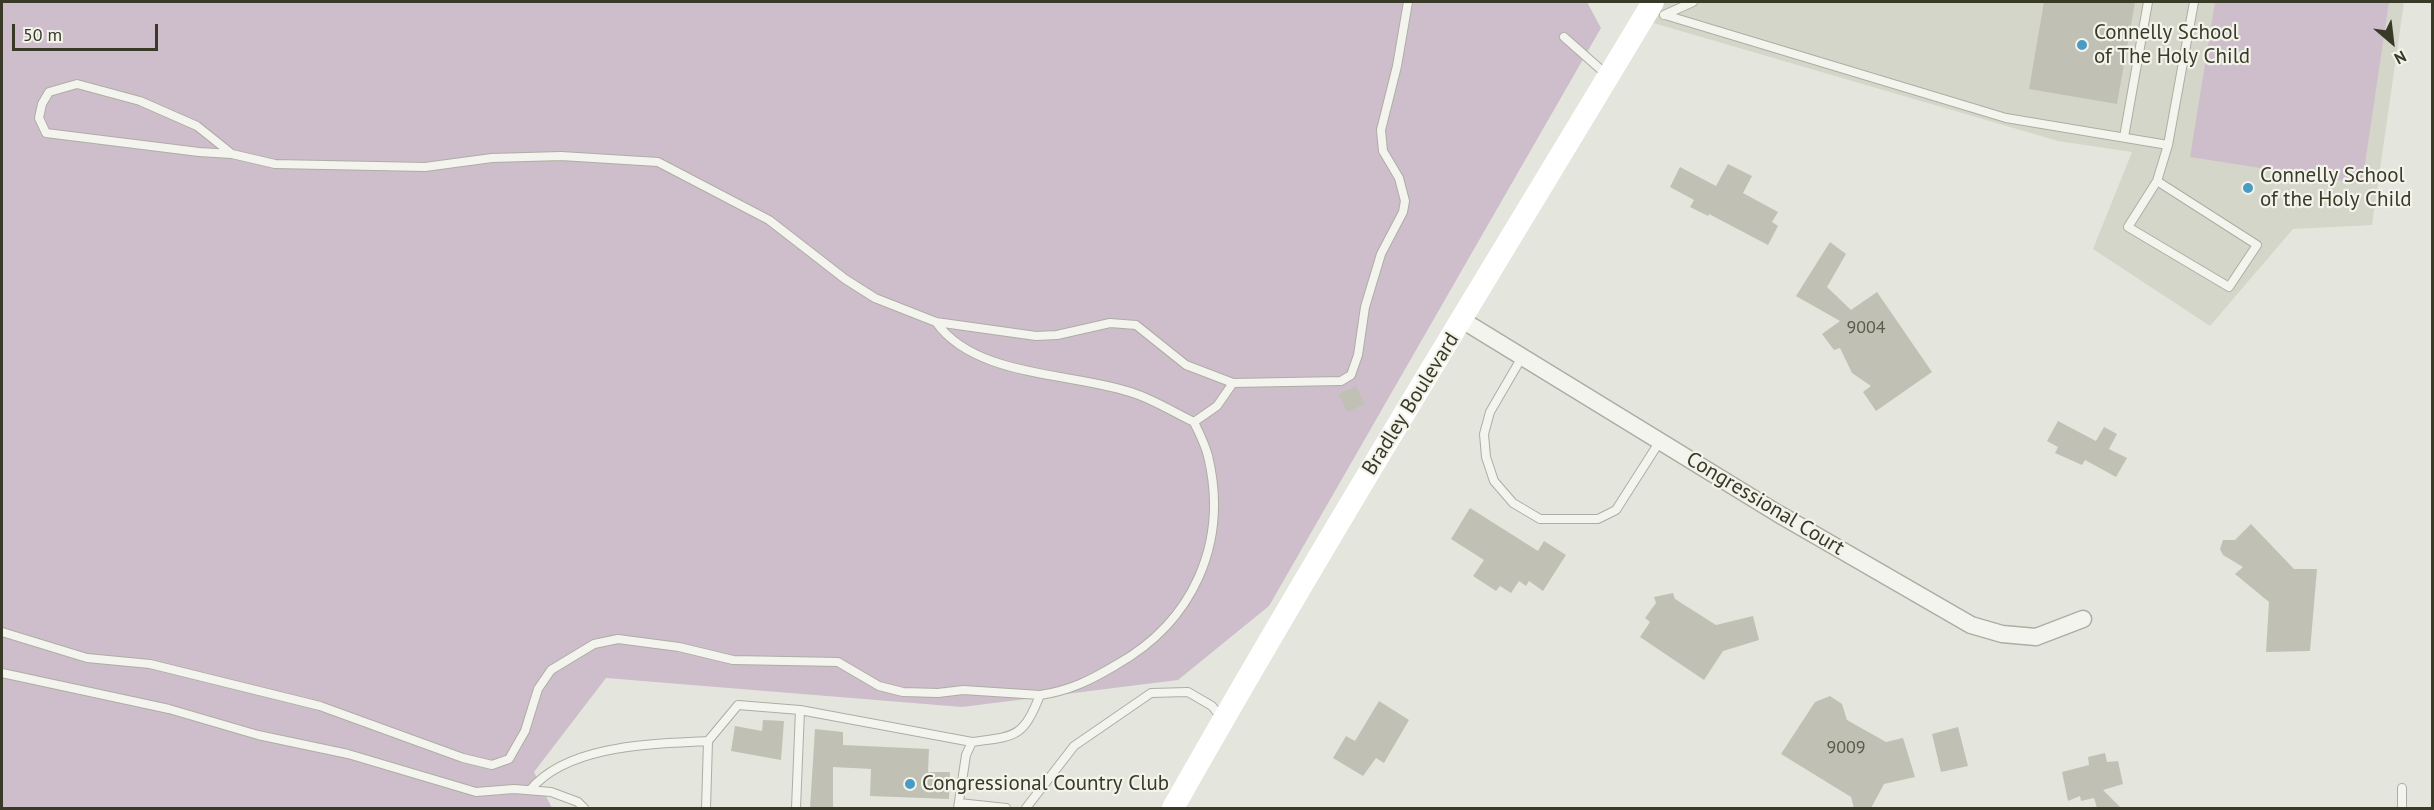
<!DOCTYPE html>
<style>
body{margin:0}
#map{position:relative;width:2434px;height:810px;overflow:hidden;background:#e4e5dc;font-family:"PT Sans",sans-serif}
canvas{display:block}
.frame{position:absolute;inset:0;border:3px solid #383a27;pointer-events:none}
.north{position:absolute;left:2362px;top:12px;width:60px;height:60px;-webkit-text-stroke:4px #f3f3eb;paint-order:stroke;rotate:152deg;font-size:16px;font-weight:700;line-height:24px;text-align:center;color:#383a27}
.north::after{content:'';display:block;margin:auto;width:21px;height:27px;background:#383a27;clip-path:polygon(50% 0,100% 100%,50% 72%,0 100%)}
.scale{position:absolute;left:12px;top:24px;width:146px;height:27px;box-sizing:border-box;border:3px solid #383a27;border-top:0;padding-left:8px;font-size:18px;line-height:21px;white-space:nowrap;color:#383a27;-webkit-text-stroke:4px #f3f3eb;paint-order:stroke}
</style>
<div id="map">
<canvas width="2434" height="810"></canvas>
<div class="frame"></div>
<div class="north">N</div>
<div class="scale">50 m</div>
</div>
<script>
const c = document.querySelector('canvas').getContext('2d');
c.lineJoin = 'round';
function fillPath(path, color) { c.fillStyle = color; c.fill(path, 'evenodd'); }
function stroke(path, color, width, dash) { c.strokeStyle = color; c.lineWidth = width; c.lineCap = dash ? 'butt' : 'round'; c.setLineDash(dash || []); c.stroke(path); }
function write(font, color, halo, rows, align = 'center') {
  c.font = font + ' "PT Sans",sans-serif'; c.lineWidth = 4.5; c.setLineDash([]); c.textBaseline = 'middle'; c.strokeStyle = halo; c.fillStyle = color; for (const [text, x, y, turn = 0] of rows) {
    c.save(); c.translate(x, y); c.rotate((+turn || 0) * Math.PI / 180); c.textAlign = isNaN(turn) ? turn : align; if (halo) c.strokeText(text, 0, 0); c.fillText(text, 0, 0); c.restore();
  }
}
fillPath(new Path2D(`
 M1663 2H2404L2372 225 2293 229 2210 326 2093 249 2132 152 2058 141 1650 22Z`), '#d5d6ca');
fillPath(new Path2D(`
 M2 2H1587L1601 28 1269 606 1178 680 962 707 606 678 534 772 552 808H2Z
 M2215 2H2389L2362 184 2190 157Z`), '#cebecb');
fillPath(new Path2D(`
 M2044 2H2135L2117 104 2029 89Z
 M1728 164 1752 176 1743 193 1778 212 1772 222 1778 226 1768 245 1709 214 1708 216 1690 207 1694 200 1670 187 1680 167 1716 186Z
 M1830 242 1846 254 1827 287 1851 310 1877 292 1932 372 1876 411 1863 392 1871 386 1852 373 1840 348 1834 350 1822 334 1840 321 1796 296Z
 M1356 386 1365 404 1347 412 1338 394Z
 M2058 421 2096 441 2104 427 2117 434 2109 449 2127 458 2116 477 2085 460 2082 465 2055 453 2058 447 2047 441Z
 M1470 508 1538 551 1544 541 1566 555 1543 591 1529 581 1526 586 1519 581 1511 593 1500 586 1496 591 1473 576 1484 560 1451 539Z
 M2251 524 2294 569H2317L2310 651 2266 652 2269 602 2235 574 2243 567 2223 555 2220 549 2223 540H2235Z
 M1673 593 1675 599 1716 625 1753 616 1759 640 1723 651 1704 680 1640 637 1650 622 1645 618 1656 603 1654 597Z
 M1830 696 1842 704 1847 720 1886 742 1903 738 1915 777 1884 784 1871 808H1854L1851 797 1781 754 1815 702Z
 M1379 701 1409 720 1384 763 1376 758 1363 776 1333 758 1346 736 1355 741Z
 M763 720 784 721 781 760 731 751 735 726 762 731Z
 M1958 727 1968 766 1941 772 1932 734Z
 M815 729 843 732V745L929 749 928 772H950L949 799 870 796 871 769 833 767V808H810Z
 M2105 753 2107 762 2118 761 2123 784 2103 790 2121 808H2097L2094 798 2081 801 2080 796 2068 801 2062 772 2089 765 2088 757Z`), '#c0c1b4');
const service = new Path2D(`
 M1664 15 1693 2
 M1665 15 2006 118 2168 145 2194 2
 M1564 37 1607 75
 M2124 137 2148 2
 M232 154 199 152 46 133 39 118 42 104 49 92 77 84 140 101 197 126 232 154 275 164 425 167 492 158 561 156 658 162 769 220 845 279 875 298 936 322 1036 336 1057 335 1110 323 1136 325 1186 365 1233 383
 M2157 181 2257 245 2229 287 2128 227 2157 181 2168 145
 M936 322C976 379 1076 372 1136 394 1156 401 1175 413 1194 422
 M1522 357 1490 412 1484 434 1486 457 1494 481 1513 503 1540 519H1598L1616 510 1660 441
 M2 632 87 658 150 664 320 706 463 758 492 765 509 759 525 731 538 689 551 670 594 644 618 639 679 647 733 660 838 662 879 686 903 692 938 693 963 690 1040 695
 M2 673 169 709 258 735 348 754 476 792 514 789 551 792 578 802 584 808
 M972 742C1016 736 1023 738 1040 695 1069 691 1091 680 1116 665 1193 622 1229 543 1208 456 1205 444 1199 433 1194 422L1217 406 1233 383 1341 381 1351 375 1358 355 1365 307 1381 254 1403 212 1405 201 1399 178 1383 151 1381 130 1397 66 1408 2
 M2402 788V808
 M530 790C568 744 653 744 708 741
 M959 803 1006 808
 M706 808 708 741 738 705 800 710 972 742 966 755 958 808
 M796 808 800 710
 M1026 808 1074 746 1151 693 1188 692 1212 706 1223 720`);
const minor = new Path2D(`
 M1462 320 1777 513 1971 625 2002 634 2036 637 2083 619`);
stroke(service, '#adaea2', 10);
stroke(minor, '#adaea2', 19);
stroke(service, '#f3f4ee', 8);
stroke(minor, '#f3f4ee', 16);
stroke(new Path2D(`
 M1173 808C1327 536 1492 270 1653 2`), '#fff', 22);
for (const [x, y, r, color] of [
 [2082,45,6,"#489cc3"],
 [2248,188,6,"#489cc3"],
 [910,784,6,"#489cc3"]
]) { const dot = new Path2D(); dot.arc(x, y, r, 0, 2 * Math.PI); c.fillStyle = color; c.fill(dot); stroke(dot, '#f3f3eb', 2); }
write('18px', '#5a5c4a', null, [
 ["9004",1866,328],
 ["9009",1846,748]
]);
write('21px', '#383a27', '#f3f3eb', [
 ["Connelly School",2094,33],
 ["of The Holy Child",2094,57],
 ["Connelly School",2260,176],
 ["of the Holy Child",2260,200],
 ["Congressional Country Club",922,784]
], 'left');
write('21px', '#383a27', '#f3f3eb', [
 ["Bradley Boulevard",1411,404,-58],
 ["Congressional Court",1765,504,31]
]);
</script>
